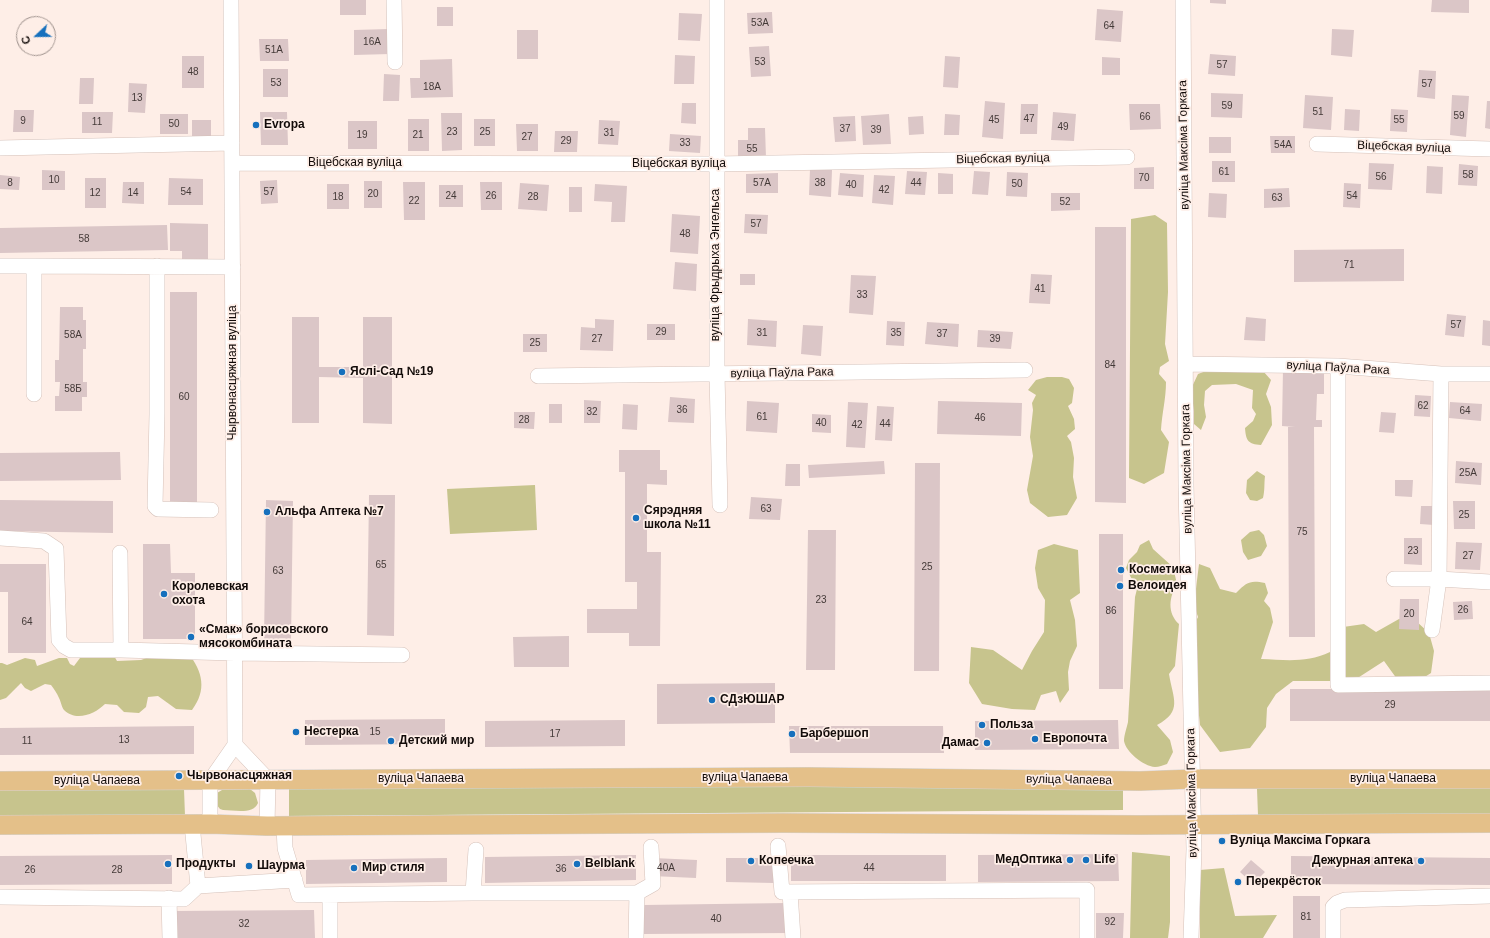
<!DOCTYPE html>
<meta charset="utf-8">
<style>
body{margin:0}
#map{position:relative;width:1490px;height:938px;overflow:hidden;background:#feeee7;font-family:Arial,sans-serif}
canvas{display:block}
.north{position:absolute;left:16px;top:16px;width:40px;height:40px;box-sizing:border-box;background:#feeee7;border:1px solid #a0938e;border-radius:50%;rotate:248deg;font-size:11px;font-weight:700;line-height:16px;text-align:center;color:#120b09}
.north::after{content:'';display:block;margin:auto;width:14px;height:18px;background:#1670bd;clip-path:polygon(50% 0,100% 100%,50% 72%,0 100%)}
</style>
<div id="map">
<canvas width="1490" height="938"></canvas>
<div class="north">С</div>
</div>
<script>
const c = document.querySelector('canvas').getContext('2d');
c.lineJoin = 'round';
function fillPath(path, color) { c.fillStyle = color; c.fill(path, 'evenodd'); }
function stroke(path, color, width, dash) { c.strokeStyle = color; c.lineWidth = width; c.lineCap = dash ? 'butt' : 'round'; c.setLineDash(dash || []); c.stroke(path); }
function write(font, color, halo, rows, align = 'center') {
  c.font = font + ' Arial,sans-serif'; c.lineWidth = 3.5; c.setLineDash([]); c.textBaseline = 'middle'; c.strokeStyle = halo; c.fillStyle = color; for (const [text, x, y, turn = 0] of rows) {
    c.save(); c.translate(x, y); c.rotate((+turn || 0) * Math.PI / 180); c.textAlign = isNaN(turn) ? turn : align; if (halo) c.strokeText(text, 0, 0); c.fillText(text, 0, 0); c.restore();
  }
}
fillPath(new Path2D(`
 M1155 215 1167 223 1168 292 1165 344 1169 361 1160 367 1159 374 1166 382C1166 399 1162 413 1161 430L1169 442 1164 473 1144 484 1129 478 1131 219Z
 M1206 371H1263L1271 380 1266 394 1271 407 1272 425 1261 445C1248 444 1246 441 1245 428L1253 421 1256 414 1252 408 1253 390 1236 384 1212 385 1205 391 1204 405 1206 417 1201 430 1194 424V411L1191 389 1198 374Z
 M1047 377H1062L1069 379 1074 388 1072 403 1068 406 1074 419 1075 429 1067 436 1071 442 1074 458 1073 477 1077 498 1067 515 1048 517 1030 503 1027 490 1033 456 1030 437 1033 410 1032 403 1036 395 1028 390 1036 380Z
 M1257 471 1265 476C1264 484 1265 490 1263 498L1257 501 1250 500 1246 493 1247 480Z
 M535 485 537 530 450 534 447 489Z
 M1259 530 1264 535 1267 546 1261 556 1248 560 1243 552 1241 540 1250 532Z
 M1149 540 1153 549 1173 567 1177 584C1169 597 1167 613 1179 624L1175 666 1169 674C1173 699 1183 711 1157 725L1170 740 1173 752 1167 764C1163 765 1159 767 1155 767 1143 766 1126 752 1124 741 1124 735 1127 727 1128 722L1135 597 1137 589 1126 568 1129 560 1137 552 1140 545Z
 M1054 544 1078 550 1080 593 1070 600 1075 620 1077 646 1070 661 1068 672 1069 690 1060 703 1056 691 1041 695 1035 710 1012 709 982 704 969 683 971 647 993 650 1022 670 1032 651 1044 632 1045 600 1038 588 1035 568 1038 550Z
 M1199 564 1210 568 1220 589 1236 593C1247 582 1250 580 1265 583L1268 593 1264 601 1270 608 1273 622 1261 659C1286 660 1307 663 1330 652L1332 636 1343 627 1364 624 1376 632 1399 619 1415 620 1429 633 1434 651 1431 673 1417 682 1397 679 1384 661 1353 681H1293L1276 694 1267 708 1266 727 1250 748 1220 752 1200 725 1194 667 1193 627 1198 617 1194 605Z
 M92 650 113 654 117 661 141 660 152 656 188 653C203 672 207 690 192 710L176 709 158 696 148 697 146 707 139 713 124 712 117 705 105 704C95 714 76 722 64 710 62 708 61 702 59 698 57 693 54 689 51 685L45 684 31 691 25 688 21 683 6 698 0 700V663H2L7 665 25 658 35 660 37 666 59 658H67L70 664 74 666 80 658Z
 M1123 782V810L289 816V785Z
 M1490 788V816L1258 815 1257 789Z
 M0 789H184L185 816H0Z
 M250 789 255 793 258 803C253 815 234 810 223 810L220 809 216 804 217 793 222 790Z
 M1132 852 1170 856V922L1168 938H1130Z
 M1224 868 1235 916 1277 915 1263 938H1200V870Z`), '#c7c48d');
fillPath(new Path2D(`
 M340 0H366V15H340Z
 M1210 0H1226V4L1210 3Z
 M1432 0H1469V13L1431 12Z
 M437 7H453V26H437Z
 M1097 9 1123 11 1121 42 1095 40Z
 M772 12 773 33 748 34 747 13Z
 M679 13 702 14 700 41 678 40Z
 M389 29 390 54 354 55V30Z
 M1332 29 1354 30 1352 57 1331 55Z
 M517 30H538V59H517Z
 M259 39H288L289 61H260Z
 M769 46 771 76 751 77 749 47Z
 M1210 54 1236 56 1235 76 1208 74Z
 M675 55 695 56 694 84H674Z
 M182 56H204V88H182Z
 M945 56 960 57 958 88 943 87Z
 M1102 57 1120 58V75H1102Z
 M452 59 453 97 411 98 410 78H420V60Z
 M263 69H288V97H263Z
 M1419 70 1436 71 1435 99 1417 97Z
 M384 74 400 75 399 101H383Z
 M80 78H94L93 104H79Z
 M129 83 147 84 145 113 128 112Z
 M1211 93 1243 94 1242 118 1211 117Z
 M1305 95 1333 97 1331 130 1303 128Z
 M1452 95 1469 96 1466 137 1450 135Z
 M985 101 1005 103 1003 139 982 137Z
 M1487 101H1490V129L1485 128Z
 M682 103H696V124L681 123Z
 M1021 104H1038L1037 134H1020Z
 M1129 104H1160L1161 129 1130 130Z
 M1345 109 1360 110 1359 131 1344 130Z
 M1391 109 1408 110 1407 132 1390 131Z
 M14 110H34L33 132H13Z
 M82 112H113L112 133H82Z
 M260 112H287L288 145H261Z
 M1053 112 1076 114 1074 141 1051 140Z
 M441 113H462V150L442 151Z
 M160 114H188V134H160Z
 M889 114 891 144 863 145 861 116Z
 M945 114 960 115 959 135H944Z
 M855 116 856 141 835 142 833 117Z
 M923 116 924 134 909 135 908 117Z
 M408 119H429V151H408Z
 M474 119H495V146H474Z
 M192 120H211V136H192Z
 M599 120 620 121 618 145 598 144Z
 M348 121H377V149H348Z
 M516 124H538V151H517Z
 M748 128H765L766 158H738V140H748Z
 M555 131H578L577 152H554Z
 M670 134 701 136 700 153 669 151Z
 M1270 136H1295V153H1271Z
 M1209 137H1231V153H1209Z
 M1212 161H1235V182H1212Z
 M1369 163 1394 164 1392 190 1368 189Z
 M1459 164 1478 166 1477 186 1458 185Z
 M1427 166 1443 167 1442 194 1426 193Z
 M1154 167V189H1134V168Z
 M810 169 832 170 831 197 809 195Z
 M42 170 65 171V190H42Z
 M907 171 927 172 925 195 905 194Z
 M974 171 990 172 988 195 972 194Z
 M1007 172 1028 173 1027 197 1006 196Z
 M778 173V193H746V174Z
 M840 173 864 175 863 197 838 195Z
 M938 173 953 174V194H938Z
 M0 175 20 177 19 190 0 189Z
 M874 175 895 176 893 205 872 203Z
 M85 178H106V208H85Z
 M169 178 203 179V205H168Z
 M277 180 278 203 261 204 260 181Z
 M364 181H382V208H364Z
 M123 182H144V204L122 203Z
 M403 182H425V220H404Z
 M480 182H502V210H481Z
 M520 183 549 185 547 211 518 209Z
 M1344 183 1361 184 1360 208 1343 207Z
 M327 184H349V209H327Z
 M595 184 627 186 625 222H611L612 202 594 201Z
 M439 185H463V207H439Z
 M569 187H582V212H569Z
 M1289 188 1290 207 1264 208V189Z
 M1051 193H1080V210L1051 211Z
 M1209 193 1227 194 1226 218 1208 217Z
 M672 214 700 216 698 254 670 252Z
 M745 214 768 215 767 234 744 233Z
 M170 223 208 224V263H182V251H170Z
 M167 225 168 250 0 253V228Z
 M1095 227H1126V503L1095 502Z
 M1404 249V281L1294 282V250Z
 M675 262 697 264 696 291 673 289Z
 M740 274H755V285H740Z
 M1031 274 1052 275 1050 304 1029 303Z
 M851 275 876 276 873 315 849 313Z
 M170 292H197V502H170Z
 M60 307H83V320H86V349H83V382H87V397H82V411H55V396H59L60 382H55V360H59Z
 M1447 314 1466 316 1464 337 1445 335Z
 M292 317H319V367H363V317H392V424L363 423V378L319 377V423H292Z
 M1246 317 1266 319 1265 341 1244 340Z
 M595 319 614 320 613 351 580 350 581 327 595 328Z
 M748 319 777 321 776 347 747 345Z
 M1483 320 1490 321V346L1482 345Z
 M887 321 905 322 904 346 886 345Z
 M927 322 959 324 958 347 925 344Z
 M647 324H675V340H647Z
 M803 325 823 326 821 356 801 354Z
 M978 330 1013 332 1011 349 977 347Z
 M523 334H547V352H523Z
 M1283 369 1324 370V394H1317L1316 420H1322V427H1314L1315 637H1289L1288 427H1295L1282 426Z
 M1415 395 1431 396 1430 417 1414 416Z
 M670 397 695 399 694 423 668 422Z
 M584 400 601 401 600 423H584Z
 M747 401 779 403 777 433 746 431Z
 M938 401 1022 403 1021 436 937 434Z
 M848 402 868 403 865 448 846 447Z
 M1450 402 1482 404 1481 421 1449 418Z
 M549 404H562V423H549Z
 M623 404 638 405 637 430 622 429Z
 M877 406 894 407 892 441 875 440Z
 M514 412H535L534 429 514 428Z
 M1381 412 1396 413 1394 433 1379 432Z
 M812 414 831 415V433L812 432Z
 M619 450H660V470H667V485L647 484V552H661L660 646H629V633H587V609H637V582H625V472H619Z
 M120 452 121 480 0 481V453Z
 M884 461 885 474 809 478 808 465Z
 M1456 461 1482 463 1481 485 1455 483Z
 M915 463H940L939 671H914Z
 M786 464H800V486H785Z
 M1395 480H1413L1412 497 1395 496Z
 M369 495H395L394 636 367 635Z
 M751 497 782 499 780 520 749 519Z
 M0 500 113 501V533L0 531Z
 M266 500 293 501 291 641H264Z
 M1453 501H1475V529H1454Z
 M1421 506H1434V525L1420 524Z
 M808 530H836L835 670H806Z
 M1099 534H1123V689H1099Z
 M1404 538H1422V565L1404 564Z
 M1456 542 1482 543 1480 570 1455 569Z
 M143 544H170L171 573H195V639H143Z
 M0 564H46V653H8V592H0Z
 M1400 599H1419V630L1399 629Z
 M1472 601 1473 619 1454 620 1453 602Z
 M569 636V667H514L513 637Z
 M775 683V723L657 724V684Z
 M1290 689H1490V721H1290Z
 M445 719V744L305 745V720Z
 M625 720V746L485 747V721Z
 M1118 720 1119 749 975 750V721Z
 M194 726V754L0 755V728Z
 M789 726H943L944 753H790Z
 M1118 854 1119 881 978 882V855Z
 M172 855V884L0 885V856Z
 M636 855V880L485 883V857Z
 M791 855H946V881H791Z
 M1291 856 1490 858V885L1291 884Z
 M447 858V882L306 884V860Z
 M653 858 697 860 696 878 652 876Z
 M726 858H774V883L726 882Z
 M1251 860 1265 872 1253 884 1240 872Z
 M1293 896H1320V938H1293Z
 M787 903 789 933 644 934V905Z
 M314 910 315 938H174L173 911Z
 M1096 913H1124L1123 938H1096Z`), '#dbc6c7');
const minor = new Path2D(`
 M231 0 235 745
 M394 0 395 62
 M717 0V374L720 505
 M1183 0 1186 485 1194 849 1191 938
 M1317 144 1490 149
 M0 148 232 143
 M232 163 716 164 1127 157
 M0 266H34
 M157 266V414L155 506 158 509 211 510
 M1187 364 1338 366 1441 374H1490
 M1338 366V685L1490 683
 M538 376 1025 370
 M34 394V266L233 267
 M0 538 44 541 56 549 59 640 64 646 71 650H121
 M120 553 121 650 235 653 402 655
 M1394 579H1439L1490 582
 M1432 630 1439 579 1441 374
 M235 745 268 780 267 826
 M192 824 198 886 295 880
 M210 824V781L235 745
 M284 826 285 848 299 895 473 893
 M778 846 782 892 1087 890V938
 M476 850 473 893H637
 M790 892 793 938
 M330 895V938
 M0 897 184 899 198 886
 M169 898 170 938
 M636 938 637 893 653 884 651 847
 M1333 938V907L1337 903 1345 900 1490 896`);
const major = new Path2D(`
 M0 781 809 777 1140 781 1193 779H1490
 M0 825 210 824 267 826 783 823 1139 825 1490 823`);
stroke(minor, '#d5c1b9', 16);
stroke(major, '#d4d3d3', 20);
stroke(minor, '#fff', 15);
stroke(major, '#e4c089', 19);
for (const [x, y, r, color] of [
 [256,125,4,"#1670bd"],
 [342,372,4,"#1670bd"],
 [267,512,4,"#1670bd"],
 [636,518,4,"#1670bd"],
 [1121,570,4,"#1670bd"],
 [1120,586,4,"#1670bd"],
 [164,594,4,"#1670bd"],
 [191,637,4,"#1670bd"],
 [712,700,4,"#1670bd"],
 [982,725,4,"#1670bd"],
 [296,732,4,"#1670bd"],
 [792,734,4,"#1670bd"],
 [1035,739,4,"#1670bd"],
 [391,741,4,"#1670bd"],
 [987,743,4,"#1670bd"],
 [179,776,4,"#1670bd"],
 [1222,841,4,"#1670bd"],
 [1070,860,4,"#1670bd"],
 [1086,860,4,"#1670bd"],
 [751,861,4,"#1670bd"],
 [1421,861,4,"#1670bd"],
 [168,864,4,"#1670bd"],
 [577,864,4,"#1670bd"],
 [249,866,4,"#1670bd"],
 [354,868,4,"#1670bd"],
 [1238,882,4,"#1670bd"]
]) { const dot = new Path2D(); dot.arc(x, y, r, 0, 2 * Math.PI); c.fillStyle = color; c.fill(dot); stroke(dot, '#feeee7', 1.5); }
write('10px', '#443a38', null, [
 ["53А",760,23],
 ["64",1109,26],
 ["16А",372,42],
 ["51А",274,50],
 ["53",760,62],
 ["57",1222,65],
 ["48",193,72],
 ["53",276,83],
 ["57",1427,84],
 ["18А",432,87],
 ["13",137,98],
 ["59",1227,106],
 ["51",1318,112],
 ["59",1459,116],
 ["66",1145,117],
 ["47",1029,119],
 ["45",994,120],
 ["55",1399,120],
 ["9",23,121],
 ["11",97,122],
 ["50",174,124],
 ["49",1063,127],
 ["37",845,129],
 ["39",876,130],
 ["23",452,132],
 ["25",485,132],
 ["31",609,133],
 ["19",362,135],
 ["21",418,135],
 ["27",527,137],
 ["29",566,141],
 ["33",685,143],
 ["54А",1283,145],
 ["55",752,149],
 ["61",1224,172],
 ["58",1468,175],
 ["56",1381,177],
 ["70",1144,178],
 ["10",54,180],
 ["8",10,183],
 ["57А",762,183],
 ["38",820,183],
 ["44",916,183],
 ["50",1017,184],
 ["40",851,185],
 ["42",884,190],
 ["54",186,192],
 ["57",269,192],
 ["12",95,193],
 ["14",133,193],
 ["20",373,194],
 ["24",451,196],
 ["26",491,196],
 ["54",1352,196],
 ["18",338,197],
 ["28",533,197],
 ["63",1277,198],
 ["22",414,201],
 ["52",1065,202],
 ["57",756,224],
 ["48",685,234],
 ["58",84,239],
 ["71",1349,265],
 ["41",1040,289],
 ["33",862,295],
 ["57",1456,325],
 ["29",661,332],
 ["31",762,333],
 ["35",896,333],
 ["37",942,334],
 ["58А",73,335],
 ["27",597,339],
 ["39",995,339],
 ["25",535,343],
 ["84",1110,365],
 ["58Б",73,389],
 ["60",184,397],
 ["62",1423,406],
 ["36",682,410],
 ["64",1465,411],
 ["32",592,412],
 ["61",762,417],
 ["46",980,418],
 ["28",524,420],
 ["40",821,423],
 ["44",885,424],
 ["42",857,425],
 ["25А",1468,473],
 ["63",766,509],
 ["25",1464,515],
 ["75",1302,532],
 ["23",1413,551],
 ["27",1468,556],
 ["65",381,565],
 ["25",927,567],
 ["63",278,571],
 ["23",821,600],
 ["26",1463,610],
 ["86",1111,611],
 ["20",1409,614],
 ["64",27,622],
 ["29",1390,705],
 ["15",375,732],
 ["17",555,734],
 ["13",124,740],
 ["11",27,741],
 ["40А",666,868],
 ["44",869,868],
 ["36",561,869],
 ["26",30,870],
 ["28",117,870],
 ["81",1306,917],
 ["40",716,919],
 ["92",1110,922],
 ["32",244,924]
]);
write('bold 12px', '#120b09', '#feeee7', [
 ["Evropa",264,125],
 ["Яслі-Сад №19",350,372],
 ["Сярэдняя",644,511],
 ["школа №11",644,525],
 ["Альфа Аптека №7",275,512],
 ["Косметика",1129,570],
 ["Велоидея",1128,586],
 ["Королевская",172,587],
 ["охота",172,601],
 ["«Смак» борисовского",199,630],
 ["мясокомбината",199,644],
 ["СДзЮШАР",720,700],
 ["Польза",990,725],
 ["Нестерка",304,732],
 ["Барбершоп",800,734],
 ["Европочта",1043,739],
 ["Детский мир",399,741],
 ["Дамас",979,743,"right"],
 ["Чырвонасцяжная",187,776],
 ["Вуліца Максіма Горкага",1230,841],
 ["МедОптика",1062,860,"right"],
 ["Life",1094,860],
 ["Копеечка",759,861],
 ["Дежурная аптека",1413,861,"right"],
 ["Продукты",176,864],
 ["Belblank",585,864],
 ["Шаурма",257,866],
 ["Мир стиля",362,868],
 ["Перекрёсток",1246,882]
], 'left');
write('12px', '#120b09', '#feeee7', [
 ["вуліца Максіма Горкага",1184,145,-91],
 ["Віцебская вуліца",1404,147,2],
 ["Віцебская вуліца",1003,159,-1],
 ["Віцебская вуліца",355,163],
 ["Віцебская вуліца",679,164],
 ["вуліца Фрыдрыха Энгельса",716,265,-90],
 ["вуліца Паўла Рака",1338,368,3],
 ["Чырвонасцяжная вуліца",233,373,-90],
 ["вуліца Паўла Рака",782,373,-1],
 ["вуліца Максіма Горкага",1187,469,-91],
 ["вуліца Чапаева",745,778],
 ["вуліца Чапаева",421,779],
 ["вуліца Чапаева",1393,779],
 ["вуліца Чапаева",1069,780,1],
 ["вуліца Чапаева",97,781],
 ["вуліца Максіма Горкага",1192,793,-91]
]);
</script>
